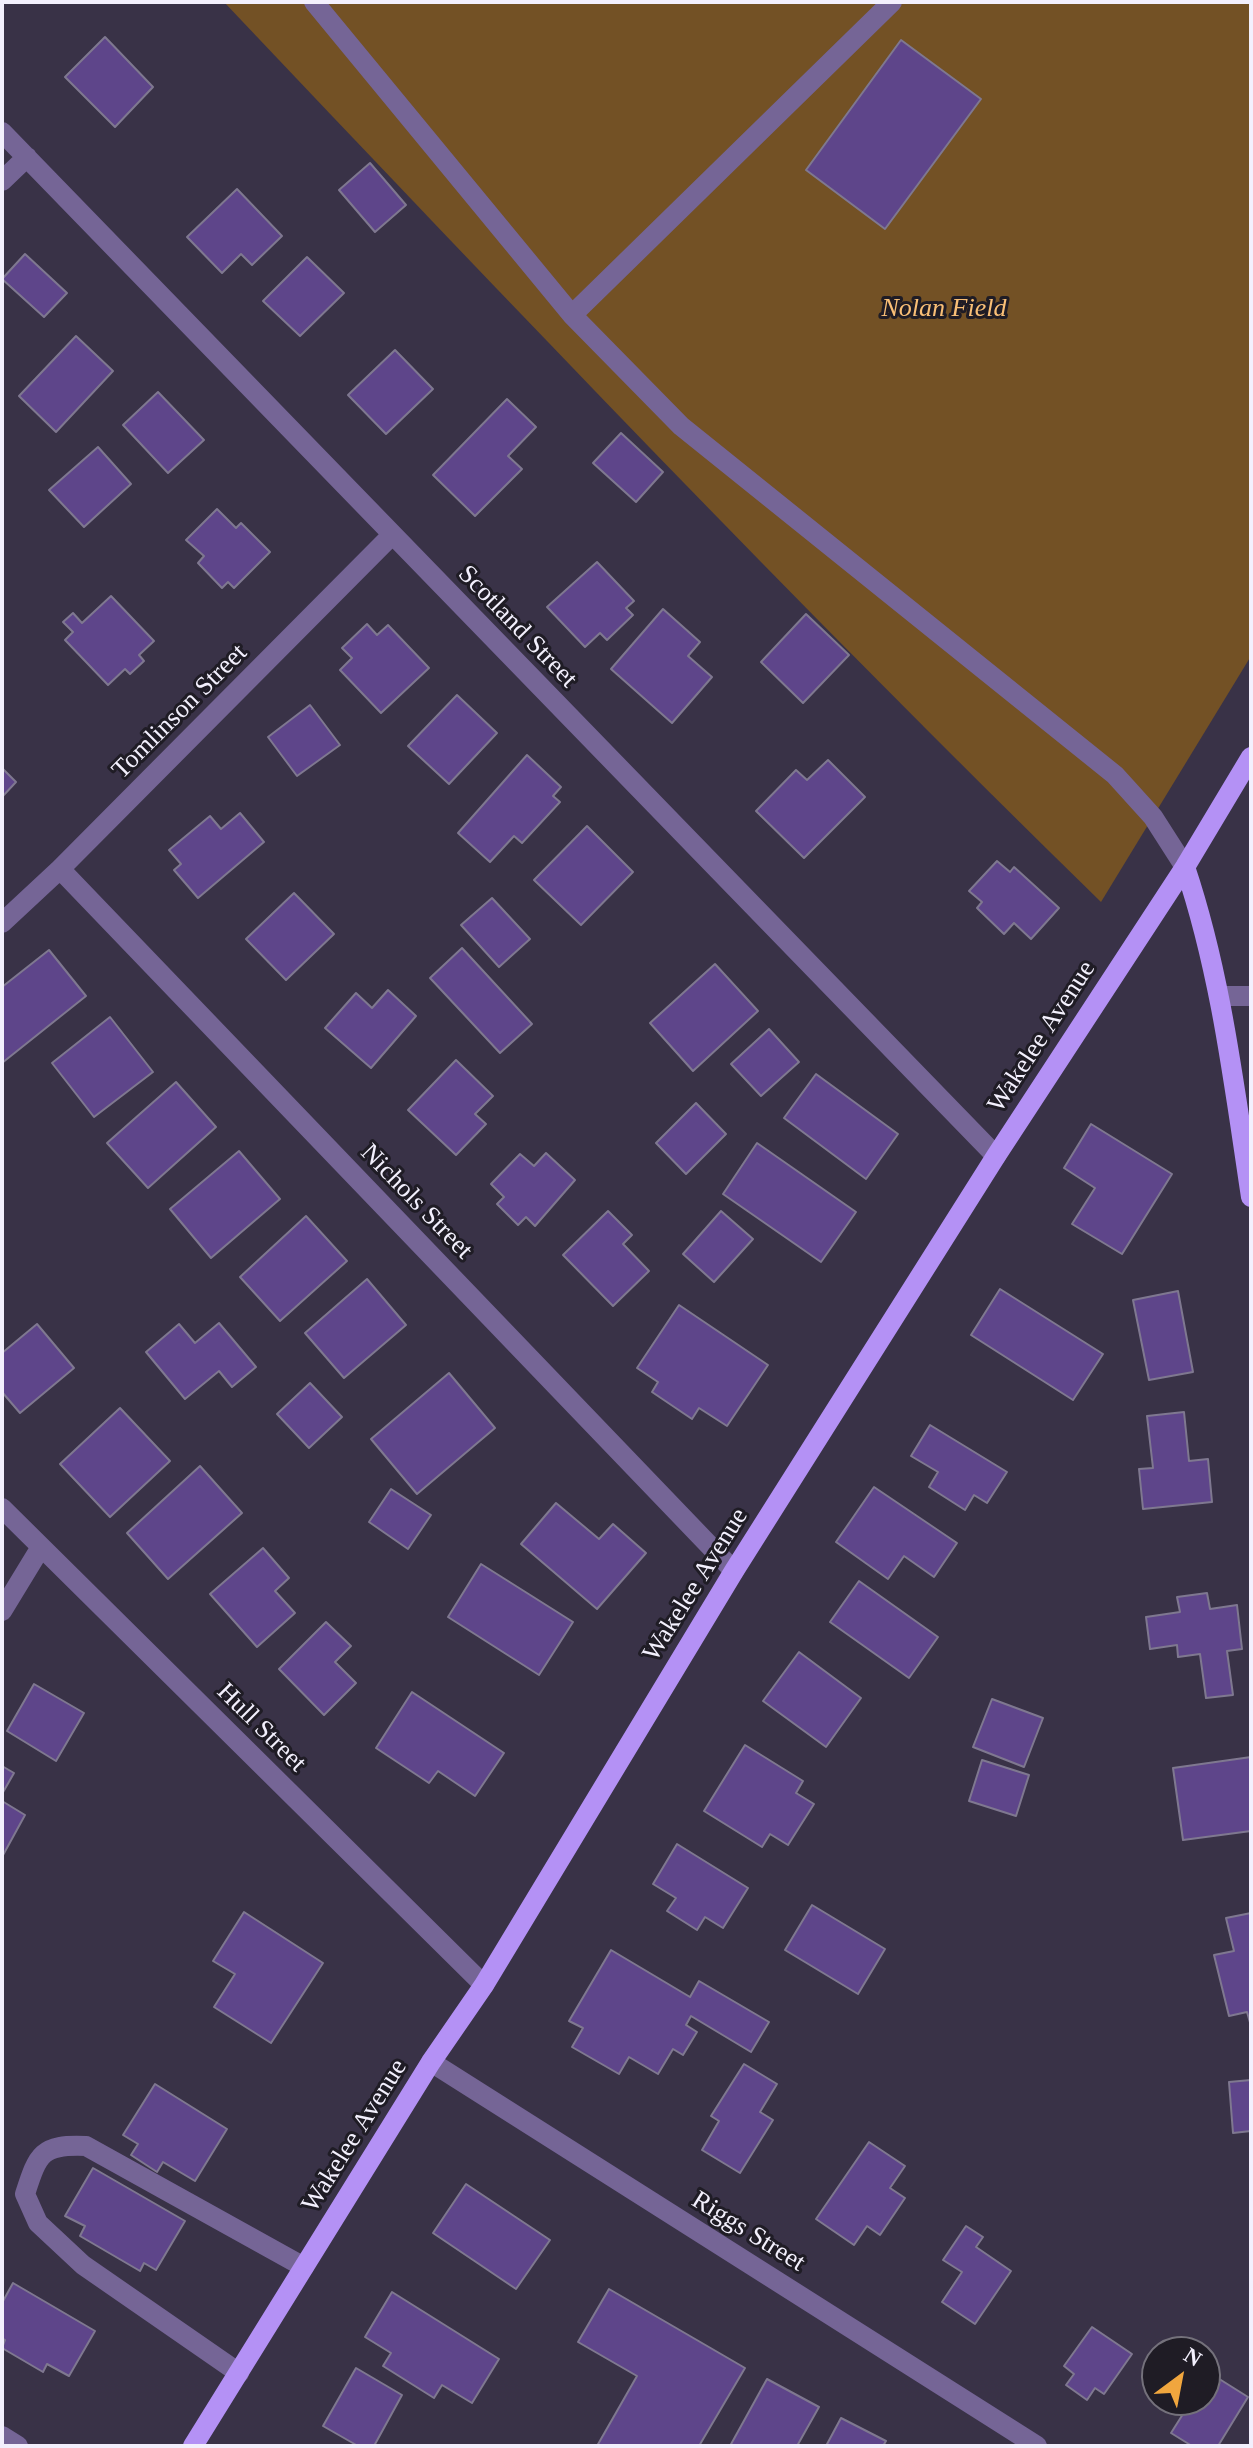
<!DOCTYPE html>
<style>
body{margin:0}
#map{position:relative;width:1253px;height:2448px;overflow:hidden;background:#393247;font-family:"Times New Roman",serif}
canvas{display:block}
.frame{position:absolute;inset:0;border:4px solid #f3f0fd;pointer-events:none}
.north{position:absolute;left:1141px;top:2336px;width:80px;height:80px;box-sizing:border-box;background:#1f1c25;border:2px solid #74717b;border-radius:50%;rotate:32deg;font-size:22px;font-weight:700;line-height:32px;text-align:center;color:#f3f0fd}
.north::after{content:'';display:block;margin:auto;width:28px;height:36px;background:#f0a63e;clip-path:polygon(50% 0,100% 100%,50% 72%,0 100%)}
</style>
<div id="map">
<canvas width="1253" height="2448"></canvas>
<div class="frame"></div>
<div class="north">N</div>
</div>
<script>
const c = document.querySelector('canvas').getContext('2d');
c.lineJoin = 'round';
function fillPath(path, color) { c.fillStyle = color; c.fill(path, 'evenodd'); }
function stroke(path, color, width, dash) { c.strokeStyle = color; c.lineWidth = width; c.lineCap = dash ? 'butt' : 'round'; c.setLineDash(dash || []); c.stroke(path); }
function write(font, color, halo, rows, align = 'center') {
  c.font = font + ' "Times New Roman",serif'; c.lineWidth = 6; c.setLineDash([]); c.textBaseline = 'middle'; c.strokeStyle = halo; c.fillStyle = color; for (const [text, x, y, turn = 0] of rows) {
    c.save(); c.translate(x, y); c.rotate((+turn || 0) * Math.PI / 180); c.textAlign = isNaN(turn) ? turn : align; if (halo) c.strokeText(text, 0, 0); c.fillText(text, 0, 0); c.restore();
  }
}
fillPath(new Path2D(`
 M224 2H1251V656L1101 902C801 609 512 306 224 2Z`), '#735125');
const building = new Path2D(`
 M105 37 153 87 115 127 65 77Z
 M901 40 981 99 885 229 806 170Z
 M370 163 406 205 375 232 339 190Z
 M237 189 282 236 252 265 241 254 222 273 187 237Z
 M25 254 67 293 44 317 2 279Z
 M307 257 344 293 300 336 263 301Z
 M76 336 113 371 56 432 19 396Z
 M395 350 433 389 386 434 348 395Z
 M158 392 204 440 168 473 123 425Z
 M507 399 536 427 508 456 522 469 475 516 433 475Z
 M621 433 663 472 636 502 593 463Z
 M98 447 131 484 84 527 49 490Z
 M217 509 236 528 241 523 270 552 234 588 228 582 222 588 198 563 204 556 186 540Z
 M597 562 634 601 626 608 633 615 607 640 600 633 585 647 547 607Z
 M111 596 154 641 139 655 144 661 130 674 125 669 108 685 65 640 73 632 63 622 73 613 82 623Z
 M663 609 700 642 688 656 712 677 672 723 611 669Z
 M806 614 849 655 803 703 761 662Z
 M367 624 377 635 388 625 429 668 381 713 340 670 352 658 342 648Z
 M457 695 497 733 449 784 408 746Z
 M310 705 340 745 297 776 268 737Z
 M527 755 561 787 553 796 560 802 522 843 514 836 490 862 458 833Z
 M828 760 865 797 804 858 756 811 796 770 807 780Z
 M2 768 16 782 2 797Z
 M240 813 264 842 198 898 174 870 181 864 169 850 210 816 221 829Z
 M587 826 633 872 581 925 534 880Z
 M997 861 1010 872 1014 867 1059 908 1031 939 1014 923 1004 934 977 908 982 902 969 891Z
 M294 893 334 934 286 980 246 939Z
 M492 898 530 939 499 967 461 925Z
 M462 948 532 1024 500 1053 430 978Z
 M49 950 86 996 2 1063V987Z
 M715 964 758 1011 693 1071 650 1023Z
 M388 990 416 1016 371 1068 325 1028 356 993 372 1008Z
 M110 1017 153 1072 94 1117 52 1063Z
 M769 1029 799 1062 761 1096 731 1064Z
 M456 1060 493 1096 475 1114 486 1124 456 1155 408 1110Z
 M816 1074 898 1134 866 1179 784 1118Z
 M176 1082 216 1127 148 1188 107 1143Z
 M696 1103 726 1134 686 1174 656 1143Z
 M1091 1124 1172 1174 1122 1254 1072 1224 1095 1188 1064 1168Z
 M757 1143 856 1212 821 1262 723 1194Z
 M239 1151 280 1199 211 1258 170 1209Z
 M546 1153 575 1180 535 1226 526 1217 518 1225 497 1204 504 1197 491 1184 520 1154 534 1166Z
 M608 1211 632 1235 623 1244 649 1271 613 1306 563 1255Z
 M721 1211 753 1239 714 1282 683 1254Z
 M306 1216 347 1261 280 1321 240 1277Z
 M367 1279 406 1325 344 1378 305 1333Z
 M1000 1289 1103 1354 1073 1400 971 1335Z
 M1178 1291 1193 1372 1149 1380 1133 1300Z
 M679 1305 768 1365 727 1426 699 1408 692 1419 652 1392 658 1382 637 1368Z
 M219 1323 256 1367 232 1387 219 1371 185 1399 146 1352 179 1324 195 1343Z
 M37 1324 74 1368 20 1413 2 1392V1353Z
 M449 1373 495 1428 417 1494 371 1439Z
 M310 1383 342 1417 309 1448 277 1414Z
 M120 1408 170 1461 110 1517 60 1464Z
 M1184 1412 1189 1461 1208 1459 1212 1502 1143 1509 1139 1469 1153 1468 1147 1416Z
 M930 1425 1007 1472 987 1503 974 1495 965 1510 929 1487 938 1472 911 1456Z
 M200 1466 242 1513 168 1579 127 1533Z
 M874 1487 957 1543 934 1577 904 1556 888 1579 836 1542Z
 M391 1489 431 1515 408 1549 369 1522Z
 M556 1503 599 1539 613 1524 646 1553 597 1609 521 1544Z
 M263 1548 289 1578 275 1591 295 1613 257 1647 210 1594Z
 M481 1564 573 1622 539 1675 448 1617Z
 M859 1581 938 1637 909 1678 830 1622Z
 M1207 1593 1210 1609 1237 1605 1242 1649 1227 1651 1233 1695 1206 1698 1200 1654 1178 1657 1177 1645 1150 1649 1146 1617 1180 1612 1177 1597Z
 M326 1622 351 1646 335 1662 356 1683 324 1715 279 1669Z
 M799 1652 861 1698 826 1747 763 1701Z
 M34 1684 84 1713 56 1761 7 1731Z
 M412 1692 504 1753 475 1796 438 1771 429 1783 376 1748Z
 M992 1699 1043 1718 1024 1767 973 1747Z
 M745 1745 803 1781 796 1793 814 1804 788 1845 770 1834 762 1847 704 1811Z
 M1251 1757V1831L1183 1840 1173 1768Z
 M982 1760 1029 1775 1016 1816 969 1801Z
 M2 1766 14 1773 2 1794Z
 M2 1801 25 1815 2 1857Z
 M677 1844 748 1888 723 1928 705 1917 697 1930 667 1911 676 1898 653 1884Z
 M812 1905 885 1949 858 1994 785 1950Z
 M244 1912 323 1963 271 2043 214 2007 235 1974 213 1961Z
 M1251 1913V2026L1247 2012 1229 2016 1214 1955 1234 1951 1226 1918Z
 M611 1950 690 1997 699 1981 769 2022 751 2052 691 2016 686 2025 697 2032 683 2055 673 2049 658 2074 629 2057 619 2074 572 2047 583 2028 569 2021Z
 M744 2064 777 2084 760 2112 773 2120 740 2173 702 2150 719 2121 711 2116Z
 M1251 2080V2131L1233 2133 1229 2082Z
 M155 2084 227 2129 195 2181 163 2162 157 2172 131 2155 138 2144 123 2135Z
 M869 2142 905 2166 890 2188 905 2198 880 2235 867 2226 854 2245 816 2219Z
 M93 2168 185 2221 156 2270 144 2263 140 2271 80 2236 85 2226 65 2216Z
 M466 2184 550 2240 516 2289 433 2233Z
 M966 2226 983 2237 976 2247 1011 2271 975 2324 942 2302 962 2272 943 2260Z
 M13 2283 95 2331 69 2376 47 2364 43 2372 2 2348 5 2340 2 2338V2303Z
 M609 2289 745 2368 699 2446H597L637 2376 578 2342Z
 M392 2292 499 2359 472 2403 442 2385 434 2398 383 2366 391 2353 365 2337Z
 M1092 2327 1132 2354 1104 2394 1095 2388 1087 2400 1066 2385 1074 2374 1064 2366Z
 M356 2368 402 2395 374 2446H358L323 2426Z
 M1205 2370 1248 2397 1218 2446H1192L1171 2433 1190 2403 1184 2400H1205Z
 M767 2379 819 2407 797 2446H730Z
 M841 2418 886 2441 883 2446H826Z`);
fillPath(building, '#5e458a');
stroke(building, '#7f7890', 2);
stroke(new Path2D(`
 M314 2 572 315
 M892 2 572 315 681 426 1115 775 1153 817 1185 867
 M2 132 996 1156
 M2 181 27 157
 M60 869 734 1571
 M2 923 60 869 392 535
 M1220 996H1251
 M2 1508 484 1985
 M2 1611 41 1547
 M431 2062 1037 2446
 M239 2373 83 2265 38 2223 25 2194C38 2154 41 2144 86 2146L304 2267
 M2 2436 18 2446`), '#756596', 20);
stroke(new Path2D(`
 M1185 867C1221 974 1234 1085 1251 1197
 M193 2446 431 2062 484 1985 734 1571 996 1156 1185 867 1251 757`), '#b491f5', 20);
write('italic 26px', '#f9bf76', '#1f1c25', [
 ["Nolan Field",944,309]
]);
write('26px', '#f3f0fd', '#1f1c25', [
 ["Scotland Street",517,627,46],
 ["Tomlinson Street",180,712,-45],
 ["Wakelee Avenue",1042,1037,-57],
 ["Nichols Street",416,1202,46],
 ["Wakelee Avenue",696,1585,-58],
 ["Hull Street",261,1728,45],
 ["Wakelee Avenue",355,2136,-58],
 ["Riggs Street",748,2232,32]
]);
</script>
